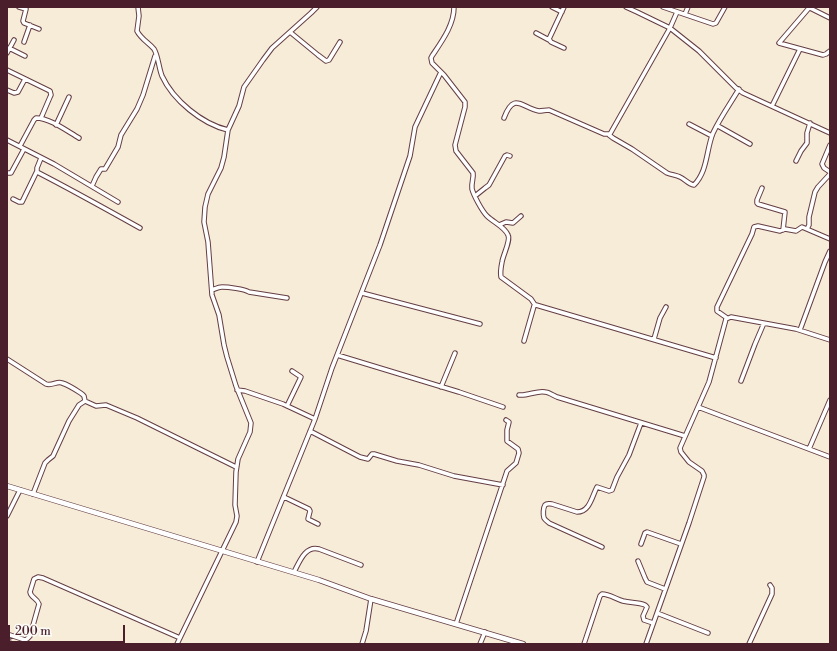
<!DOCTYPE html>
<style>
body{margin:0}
#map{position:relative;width:837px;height:651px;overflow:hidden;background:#f6ecd8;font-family:"Libre Bodoni",serif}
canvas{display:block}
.frame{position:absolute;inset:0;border:8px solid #4a1f2b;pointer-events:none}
.scale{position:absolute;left:8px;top:625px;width:117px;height:18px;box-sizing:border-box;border:2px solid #4a1f2b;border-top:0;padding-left:5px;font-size:12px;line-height:14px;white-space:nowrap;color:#4a1f2b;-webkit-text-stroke:3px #fdfcf7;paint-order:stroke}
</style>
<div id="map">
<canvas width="837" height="651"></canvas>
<div class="frame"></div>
<div class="scale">200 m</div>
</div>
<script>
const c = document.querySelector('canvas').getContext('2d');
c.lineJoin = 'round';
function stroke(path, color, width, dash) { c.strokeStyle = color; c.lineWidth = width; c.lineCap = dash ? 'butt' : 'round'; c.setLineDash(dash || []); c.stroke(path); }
const minor = new Path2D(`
 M19 7 26 9 23 21 24 23 39 29
 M138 7 139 16 137 31C141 39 149 43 154 49 158 55 159 69 162 76 173 100 202 124 228 130
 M454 7C454 25 442 41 432 56L431 58 432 63 444 75 465 102V107L455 145 456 151 473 173C474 178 471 183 472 189 474 196 482 211 487 216 493 222 505 227 508 235 511 240 503 255 502 262 501 267 500 272 501 277L531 299 535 305
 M552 7 562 12
 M564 7 549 39 551 42 564 48
 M626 7 637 12 670 28 699 51 736 88 743 93 830 133
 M663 7 713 24 716 23 725 7
 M808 7 830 18
 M809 8 779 43 823 55 826 54 830 51
 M685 14 688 7
 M290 32 318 55 326 61 329 60 340 42
 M536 33 549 40
 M24 42 30 25
 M9 48 25 56
 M7 53 14 40
 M7 70 50 91 51 95 50 97 41 118
 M7 90 14 93 18 92 25 79
 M772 106 800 49
 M504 118C514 91 522 108 539 111 542 111 546 110 549 110L604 134H610L670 28 677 12
 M689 124 712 136
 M56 125 69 97
 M718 126 750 144
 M609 135 613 138 632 149 667 173C672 175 676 175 680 177 685 179 688 184 694 185 708 171 706 150 713 133 720 118 730 104 739 89
 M7 140 54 164 118 202
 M830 145 822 164 824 168 830 172
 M20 146 34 120 36 118C50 118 67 131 79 138
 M41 158 37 168V172C72 190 106 209 140 228
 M796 161 801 151 807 143V133L810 123
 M7 173H11L24 149
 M92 186 96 177 101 169H105L118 147 121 135 137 109 143 95 155 56
 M762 188 757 200V203L758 204 785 212 783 230
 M475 196 485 188 489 185 505 156 507 155 510 156
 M13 199 19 202H22L37 171
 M499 225 506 222 513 223 521 216
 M807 229 809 225V217L815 192 818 187 830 174
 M212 290C215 289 218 287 222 287 228 287 244 289 249 292L287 298
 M362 293 480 324
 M727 318 717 311V307L752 234 754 227 758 226 780 231 785 229 796 231 802 227 830 239
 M800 330 825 262 830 251
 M654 339 660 318 666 307
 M524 341 534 306 536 305 716 358
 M337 355 459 392 503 407
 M7 359 46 384C52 386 57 381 62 383 69 385 76 390 82 394L84 396 85 401
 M741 381 755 344 764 323
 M441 387 455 353
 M237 390 245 391 283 404 315 419
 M519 395C528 396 538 390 545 392 549 392 554 396 557 397L685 436
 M287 406 301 377 292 371
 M698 407 830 457
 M310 431 360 457 368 459 372 454H374L397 461 419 465 454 476 503 485
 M809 449 830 400
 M33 494 45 463 48 460 53 456 69 421 79 405 85 401 96 406 106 405 137 418 236 467
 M284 497 309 509 310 511 308 519 318 524
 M7 516 20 490
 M641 544 645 533 647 532 681 544
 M602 547 549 523C548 522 545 520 544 518 543 515 543 508 545 505 547 503 549 504 552 504L577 512C590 512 592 496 597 487L609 491 612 490 617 477 629 455 641 423
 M638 561 645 578 647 582 665 589
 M257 562 315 419 332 368 380 245 410 156 415 127 441 72
 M294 572C299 563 305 545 319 549L361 565
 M657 613 708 633
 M456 624 507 471 516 463 519 453 518 449 507 441V430L509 422 506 420
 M7 634 25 640 27 639 30 636 39 604C37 598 31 598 30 592L34 579 38 577 43 578 180 638
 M8 635 9 644
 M177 644 236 522 237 516 235 505 236 472 238 459 250 432 251 423 236 386 227 357 224 345 219 315 212 295 208 242 204 222 205 207 208 194 221 168 224 157 228 130 239 106 244 87 263 60 272 48 311 13 317 7
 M362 644 366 631 371 599
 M480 644 485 632
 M584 644 600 596 602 594C609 594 616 599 623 601 631 603 638 602 645 605L647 607 643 616 644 620 653 623
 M646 644 689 523 704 477V475L702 471 689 462 681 452 680 448 709 382 726 319 731 317 796 329 830 340
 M749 644 772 594V588L770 585`);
const tertiary = new Path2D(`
 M7 486 319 580 371 599 523 644`);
stroke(minor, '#643e45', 5.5);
stroke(tertiary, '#643e45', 6);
stroke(minor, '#fff', 3.5);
stroke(tertiary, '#fff', 4.5);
</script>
